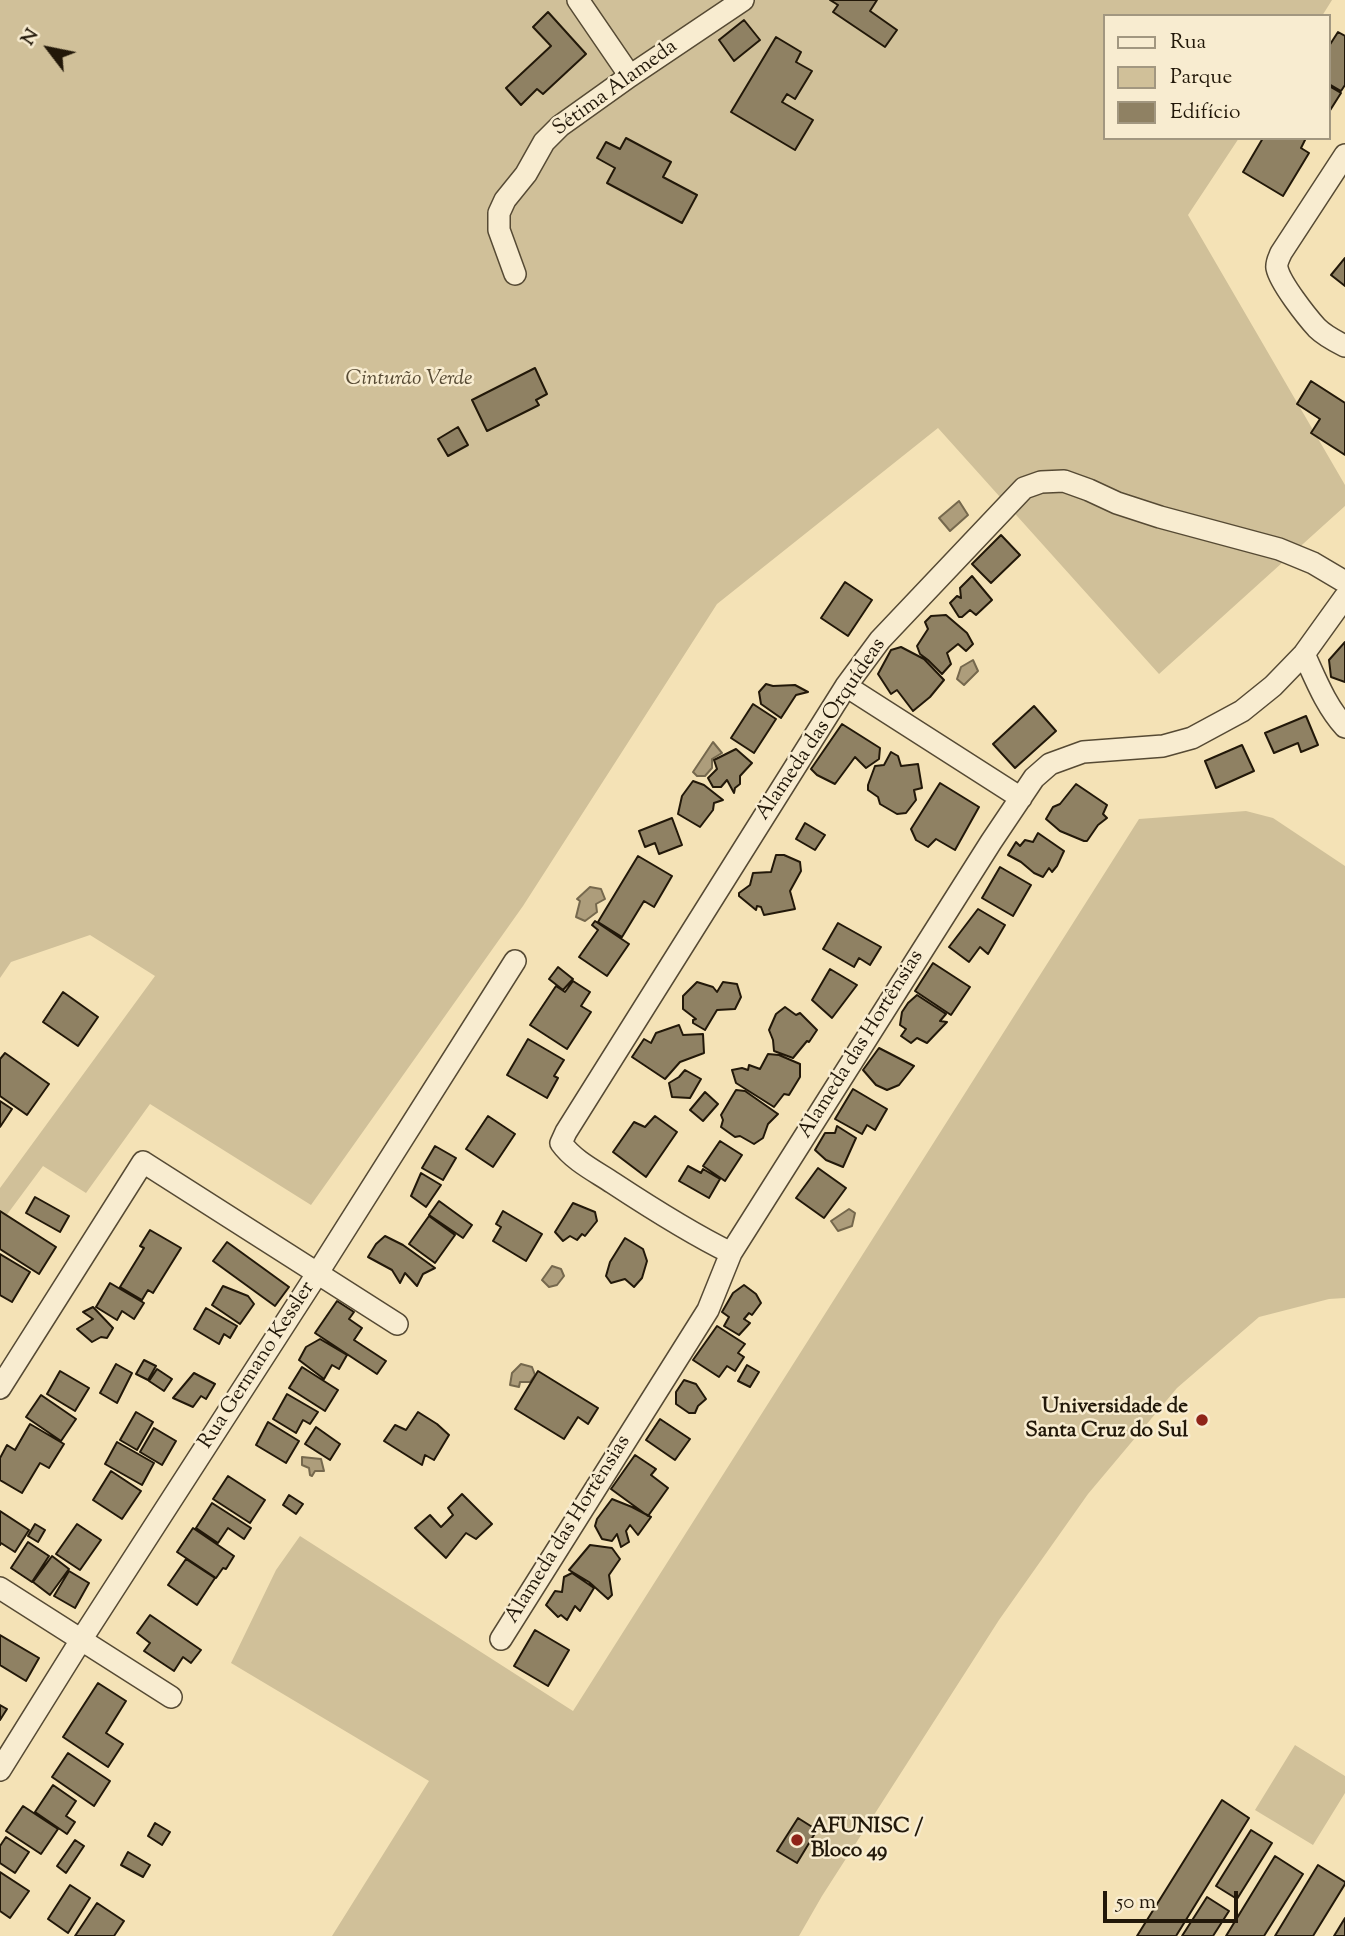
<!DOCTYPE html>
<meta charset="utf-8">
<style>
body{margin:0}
#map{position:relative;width:1345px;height:1936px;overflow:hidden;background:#f4e2b6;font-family:"Sorts Mill Goudy",serif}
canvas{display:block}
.legend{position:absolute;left:1103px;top:14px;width:228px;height:126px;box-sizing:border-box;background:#f8ecd0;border:2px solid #a29780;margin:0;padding:9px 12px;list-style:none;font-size:21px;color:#221809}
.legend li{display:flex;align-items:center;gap:14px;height:35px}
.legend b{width:35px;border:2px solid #a29780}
.north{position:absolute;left:14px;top:14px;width:70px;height:70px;-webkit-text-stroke:5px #f8ecd0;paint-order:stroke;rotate:302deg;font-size:19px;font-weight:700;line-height:28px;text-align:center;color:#221809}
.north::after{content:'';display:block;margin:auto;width:24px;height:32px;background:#221809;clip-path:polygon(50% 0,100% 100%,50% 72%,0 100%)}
.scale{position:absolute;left:1103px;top:1891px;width:135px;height:32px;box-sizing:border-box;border:4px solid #221809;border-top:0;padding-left:9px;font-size:21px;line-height:24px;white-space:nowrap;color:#221809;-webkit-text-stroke:5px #f8ecd0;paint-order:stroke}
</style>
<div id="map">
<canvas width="1345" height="1936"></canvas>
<ul class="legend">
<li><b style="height:9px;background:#f8ecd0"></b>Rua</li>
<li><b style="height:19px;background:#d0c099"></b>Parque</li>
<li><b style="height:19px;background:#8f8163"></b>Edifício</li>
</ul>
<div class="north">N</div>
<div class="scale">50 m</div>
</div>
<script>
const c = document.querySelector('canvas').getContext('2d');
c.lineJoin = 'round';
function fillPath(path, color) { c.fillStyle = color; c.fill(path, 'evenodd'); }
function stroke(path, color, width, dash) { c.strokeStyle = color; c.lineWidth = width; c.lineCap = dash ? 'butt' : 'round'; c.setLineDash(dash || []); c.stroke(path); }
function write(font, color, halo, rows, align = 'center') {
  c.font = font + ' "Sorts Mill Goudy",serif'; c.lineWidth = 5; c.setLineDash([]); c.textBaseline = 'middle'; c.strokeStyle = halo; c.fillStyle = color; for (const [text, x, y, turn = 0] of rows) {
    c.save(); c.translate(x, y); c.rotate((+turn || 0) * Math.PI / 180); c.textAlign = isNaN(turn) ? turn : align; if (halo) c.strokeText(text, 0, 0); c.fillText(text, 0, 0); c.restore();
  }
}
fillPath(new Path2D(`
 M0 0H1332L1322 16H1105V138H1239L1188 215 1345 485V506L1159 674 938 428 717 604 523 906 311 1205 150 1104 86 1193 43 1166 0 1224V1188L155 976 90 935 11 962 0 978Z
 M1246 811 1273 818 1345 866V1298L1329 1299 1259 1317 1177 1388 1088 1494 999 1620 822 1896 799 1936H332L429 1781 231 1663 276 1570 300 1536 573 1711 1139 819Z
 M1295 1745 1345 1776V1793L1313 1845 1255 1810Z`), '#d0c099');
const water = new Path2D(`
 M959 501 968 515 950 531 939 518Z
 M973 660 978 671 964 685 957 679 961 667Z
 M713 742 722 753 712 759V768L705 776H697L693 772Z
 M590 887 601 889 605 899 596 904 597 912 585 921 576 917 580 901 577 899Z
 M849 1209 855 1213 852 1226 838 1231 831 1221Z
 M552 1266 561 1269 564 1276 557 1285 549 1287 542 1280Z
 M521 1364 532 1367 535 1375 530 1382H520L519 1387 510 1385 512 1373Z
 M302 1457 321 1459 324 1471H315L312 1476 310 1475 309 1468 302 1465Z`);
fillPath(water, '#ad9d7b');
stroke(water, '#75684d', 2);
const building = new Path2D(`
 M830 0H877L870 11 897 30 885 47 833 12 838 5Z
 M548 12 586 54 543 94 537 89 521 105 506 88 551 46 533 27Z
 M744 20 760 40 734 61 719 40Z
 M1338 32 1345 36V85L1341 91 1329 84V46Z
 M776 37 801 52 796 62 812 71 795 99 787 94 782 102 813 120 795 150 731 112Z
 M1329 86 1341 93 1329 112Z
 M626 138 671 162 663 177 697 195 682 223 607 183 615 168 597 158 606 142 620 149Z
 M1263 138H1306L1301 148 1309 153 1283 196 1243 172Z
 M1345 258V286L1331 275Z
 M535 368 547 394 536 400 539 405 487 431 472 400Z
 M1311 381 1345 403V455L1311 433 1320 419 1297 404Z
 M458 427 468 445 448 456 438 439Z
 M1001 535 1020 555 991 583 972 564Z
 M972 576 992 600 976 615 970 610 962 617H959L950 603 957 596 961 598 960 588Z
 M845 582 872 600 848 636 821 618Z
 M946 615 967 633 973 644 966 651 958 644 947 653 951 664 942 674 928 660 920 654 917 646 928 629 925 622 931 616Z
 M1345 642V682L1331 677 1329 660Z
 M901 647 924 659 944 680 930 697 913 711 897 690 891 694 878 674 891 650Z
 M766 684 773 686 795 685 808 692 796 695 781 718 761 704 759 692Z
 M753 704 776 719 754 753 731 738Z
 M1034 706 1056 731 1015 768 993 744Z
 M1306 716 1318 745 1301 752 1298 743 1274 753 1265 733Z
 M842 724 880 748 879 759 866 768 855 757 835 784 817 775 811 769Z
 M1242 745 1254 771 1216 788 1205 761Z
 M736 749 752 763 740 776V784L735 788 734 793 727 780 721 787H713L708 778 717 769 714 760Z
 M891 752 898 756 901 766 918 764 922 788 914 790 916 800 906 813 897 814 880 804 878 797 868 790V785L875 766 884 765Z
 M693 781 704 785 723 800 714 803 713 810 700 827 678 814 682 796Z
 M940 783 979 807 955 850 936 839 928 847 916 840 911 829Z
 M1076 784 1107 805 1103 814 1107 818 1098 825 1087 841H1084L1060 831 1046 819 1053 807 1060 804Z
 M672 818 682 845 659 854 655 843 645 847 639 831Z
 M805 823 825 835 815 850 796 839Z
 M1038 833 1064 851 1057 866 1052 872 1049 868 1043 877 1034 873 1021 862 1008 855 1016 842 1020 846 1025 840 1033 842Z
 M776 855H784L800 862 801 871 790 891 795 909 764 915 761 907 757 906 756 910 739 896V893L750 885 753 873 771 872Z
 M638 856 672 876 654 907 644 901 622 937 598 922Z
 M1000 867 1031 885 1013 916 982 898Z
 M978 909 1005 925 988 954 980 947 969 962 949 947Z
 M595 921 629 944 607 976 579 957 598 930 592 925Z
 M838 923 881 947 870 965 859 958 854 967 823 949Z
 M933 963 970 987 951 1015 915 991Z
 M558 967 573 979 563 990 549 979Z
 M830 969 857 985 832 1018 812 1000Z
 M573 981 590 992 581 1006 591 1012 567 1049 530 1025 556 986 565 992Z
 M697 982 713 987 717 992 723 982 737 984 741 997 735 1009 717 1010 705 1030 693 1023V1020L696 1019 683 1009V996Z
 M63 992 98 1017 78 1046 43 1022Z
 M917 995 946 1014 940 1021 947 1022 927 1043 917 1038 911 1043 901 1036 906 1029 900 1025 902 1012 908 1003Z
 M785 1007 796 1015 800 1013 817 1030 809 1042 807 1041 793 1058 774 1051 773 1040 769 1030 776 1014Z
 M679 1025 683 1035 703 1034 704 1053 680 1062 665 1079 632 1057 644 1039 651 1043 656 1033Z
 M528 1039 564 1060 554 1076 558 1078 547 1098 507 1075Z
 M879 1048 914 1066 899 1085 887 1090 876 1085 863 1070Z
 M5 1053 49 1084 27 1115 0 1096V1059Z
 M768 1054 779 1055 800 1064V1077L789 1095 784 1094 774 1107 736 1083 732 1070 742 1068 748 1070 749 1065 760 1069Z
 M685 1070 701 1079 690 1098 672 1097 669 1083 679 1077Z
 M853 1089 887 1109 875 1130 867 1125 862 1134 835 1119Z
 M736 1090 745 1091 778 1114 768 1124 763 1138 754 1144 740 1136 735 1137 721 1127 723 1120 721 1115Z
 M705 1092 718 1104 703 1121 690 1110Z
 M0 1101 12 1109 0 1127Z
 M488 1116 515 1134 493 1167 466 1149Z
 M655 1116 677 1132 646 1177 613 1152 634 1122 645 1127Z
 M837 1126 856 1138 843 1167 826 1160 815 1150 825 1133H835Z
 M720 1141 742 1155 725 1181 703 1166Z
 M435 1146 456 1158 443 1180 422 1168Z
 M688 1166 701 1173 703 1169 720 1179 709 1198 679 1181Z
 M818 1168 846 1188 824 1218 796 1198Z
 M421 1173 441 1185 426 1207 411 1196Z
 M35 1197 69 1216 60 1232 26 1213Z
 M439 1201 472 1225 463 1238 429 1215Z
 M573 1203 595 1212 597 1221 585 1236 582 1234 577 1240 570 1236 563 1241 555 1232Z
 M0 1211 56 1247 39 1274 0 1249Z
 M503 1211 542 1234 526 1261 493 1241 501 1227 496 1224Z
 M429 1216 455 1235 435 1263 409 1244Z
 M150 1230 181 1248 153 1293 148 1290 142 1300 120 1287 144 1248 140 1246Z
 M385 1236 403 1245 435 1268 423 1274 417 1286 405 1273 400 1283 392 1270 368 1257 376 1244Z
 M625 1238 643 1249 647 1261 642 1278 634 1287 625 1279 611 1283 606 1276 610 1262Z
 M227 1242 289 1287 275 1306 213 1261Z
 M0 1254 30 1272 12 1302 0 1295Z
 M110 1283 144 1303 134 1319 122 1311 117 1320 96 1307Z
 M744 1285 756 1294 761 1303 752 1315 749 1313 744 1319 750 1323 739 1335 724 1326 729 1317 722 1312 733 1293Z
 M223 1286 248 1296 254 1304 240 1324 212 1305Z
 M337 1301 354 1312 349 1319 362 1328 354 1340 386 1361 377 1374 315 1333Z
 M93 1307 113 1328 107 1338 101 1337 92 1342 77 1329 93 1319 83 1312Z
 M206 1308 237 1326 230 1338 224 1334 219 1344 194 1329Z
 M717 1326 745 1344 738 1353 744 1357 735 1371 727 1366 719 1377 693 1360Z
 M320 1339 347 1355 339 1369 332 1365 324 1379 299 1360 306 1347Z
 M144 1360 156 1366 148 1380 136 1374Z
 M116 1364 132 1373 117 1403 100 1393Z
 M747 1365 759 1372 750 1387 738 1381Z
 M302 1367 338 1390 325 1411 289 1388Z
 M157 1369 172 1379 164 1391 149 1381Z
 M60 1371 89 1388 75 1411 47 1394Z
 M538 1371 598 1408 588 1424 578 1417 564 1439 515 1409Z
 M194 1373 215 1384 206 1399 201 1396 193 1407 173 1398Z
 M684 1380 696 1384 706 1399 698 1406 695 1413H689L676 1404V1392Z
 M287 1394 318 1412 310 1424 303 1420 296 1433 273 1419Z
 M41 1395 76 1419 61 1441 26 1417Z
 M136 1412 153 1422 137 1450 120 1440Z
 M418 1412 437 1424 449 1435 434 1460 425 1455 422 1465 384 1441 395 1425 406 1430Z
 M660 1419 690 1439 675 1460 646 1440Z
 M268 1422 299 1441 286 1463 256 1445Z
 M30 1424 64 1444 49 1468 40 1463 22 1493 0 1480V1458L7 1445 15 1450Z
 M316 1427 340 1444 330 1460 305 1444Z
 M154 1428 176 1441 162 1465 140 1452Z
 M117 1442 154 1463 142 1485 105 1464Z
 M635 1455 656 1469 651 1475 668 1488 648 1516 611 1489Z
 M111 1471 141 1491 122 1519 93 1500Z
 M228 1476 265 1500 250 1523 213 1499Z
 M462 1494 492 1524 476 1539 466 1533 446 1558 415 1528 430 1515 441 1527 453 1515 448 1508Z
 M289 1495 303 1504 296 1514 283 1505Z
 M612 1499 632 1507 651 1517 638 1535 630 1525 626 1531 629 1542 621 1547 617 1534 612 1541 602 1539 595 1526 597 1519Z
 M212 1503 251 1528 244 1539 228 1528 218 1543 196 1528Z
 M0 1511 29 1530 15 1552 1 1543 0 1545Z
 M35 1524 45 1530 38 1542 28 1536Z
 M77 1524 101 1540 80 1570 56 1554Z
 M193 1528 234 1556 226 1569 223 1568 216 1578 177 1552Z
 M28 1542 49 1556 32 1582 11 1568Z
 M590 1545 612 1548 620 1559 609 1575 612 1595 608 1599 589 1582 569 1570Z
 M52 1556 69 1569 50 1595 33 1582Z
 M186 1559 215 1578 197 1605 168 1585Z
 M69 1571 89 1583 75 1608 54 1596Z
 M572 1573 594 1588 580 1611 575 1606 567 1620 561 1615 558 1617 546 1605 555 1591 562 1592 564 1577Z
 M150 1615 201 1650 191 1663 183 1657 174 1671 144 1651 150 1643 137 1633Z
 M535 1630 569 1650 548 1686 514 1666Z
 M0 1635 39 1658 26 1681 0 1665Z
 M98 1683 126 1701 106 1733 123 1744 108 1767 63 1737Z
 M0 1705 7 1709 0 1720Z
 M68 1753 110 1781 94 1806 52 1777Z
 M53 1785 76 1801 66 1816 75 1822 67 1834 35 1812Z
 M1222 1800 1249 1818 1176 1936H1137Z
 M23 1806 58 1829 41 1854 6 1831Z
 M798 1818 817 1830 797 1863 777 1851Z
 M155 1823 170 1832 162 1845 148 1836Z
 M1251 1830 1272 1843 1237 1899 1216 1886Z
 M6 1837 29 1852 15 1873 0 1863V1846Z
 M75 1840 84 1846 66 1873 57 1866Z
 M128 1852 150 1865 143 1877 121 1865Z
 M1275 1856 1303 1874 1264 1936H1226Z
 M1318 1865 1345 1882V1884L1313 1936H1275Z
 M0 1872 29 1891 10 1918 0 1911Z
 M70 1885 90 1898 68 1933 48 1919Z
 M1207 1897 1229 1911 1213 1936H1182Z
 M97 1903 124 1921 114 1936H75Z
 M1345 1918V1936H1334Z`);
fillPath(building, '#8f8163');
stroke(building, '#221809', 2);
const minor = new Path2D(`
 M578 0 630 76
 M1345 155 1281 253C1279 258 1276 263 1277 268 1280 283 1307 317 1317 328 1325 336 1335 341 1345 346
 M515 274 499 230V213L505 200 526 174 544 142 560 126 630 76 743 0
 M1304 654C1316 680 1326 706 1345 727
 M846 686 1021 798
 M731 1253C690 1233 651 1208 613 1183 595 1171 574 1161 561 1143L566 1132 846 686 880 640 1024 488 1041 482 1064 481 1089 490 1117 503 1160 517 1279 549 1313 563 1345 582
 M0 1388 143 1162 397 1324
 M0 1588 171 1697
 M501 1639 708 1310 731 1253 991 842 1034 778 1050 764 1083 752 1163 746 1192 738 1242 711 1273 686 1304 654 1345 597
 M0 1770 81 1640 317 1274 515 961`);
stroke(minor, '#564a34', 24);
stroke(minor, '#f8ecd0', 21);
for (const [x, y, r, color] of [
 [1202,1420,7,"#8f2418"],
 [797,1840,7,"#8f2418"]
]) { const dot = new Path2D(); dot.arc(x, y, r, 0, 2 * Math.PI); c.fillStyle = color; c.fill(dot); stroke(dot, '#f8ecd0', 2.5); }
write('21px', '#221809', '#f8ecd0', [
 ["Sétima Alameda",616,89,-36],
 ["Alameda das Orquídeas",822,730,-56],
 ["Alameda das Hortênsias",862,1045,-58],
 ["Rua Germano Kessler",258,1366,-57],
 ["Alameda das Hortênsias",569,1530,-58]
]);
write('italic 21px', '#564a34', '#f8ecd0', [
 ["Cinturão Verde",409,380]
]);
write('bold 21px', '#221809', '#f8ecd0', [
 ["Universidade de",1188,1408],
 ["Santa Cruz do Sul",1188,1432],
 ["AFUNISC /",811,1828,"left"],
 ["Bloco 49",811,1852,"left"]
], 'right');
</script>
